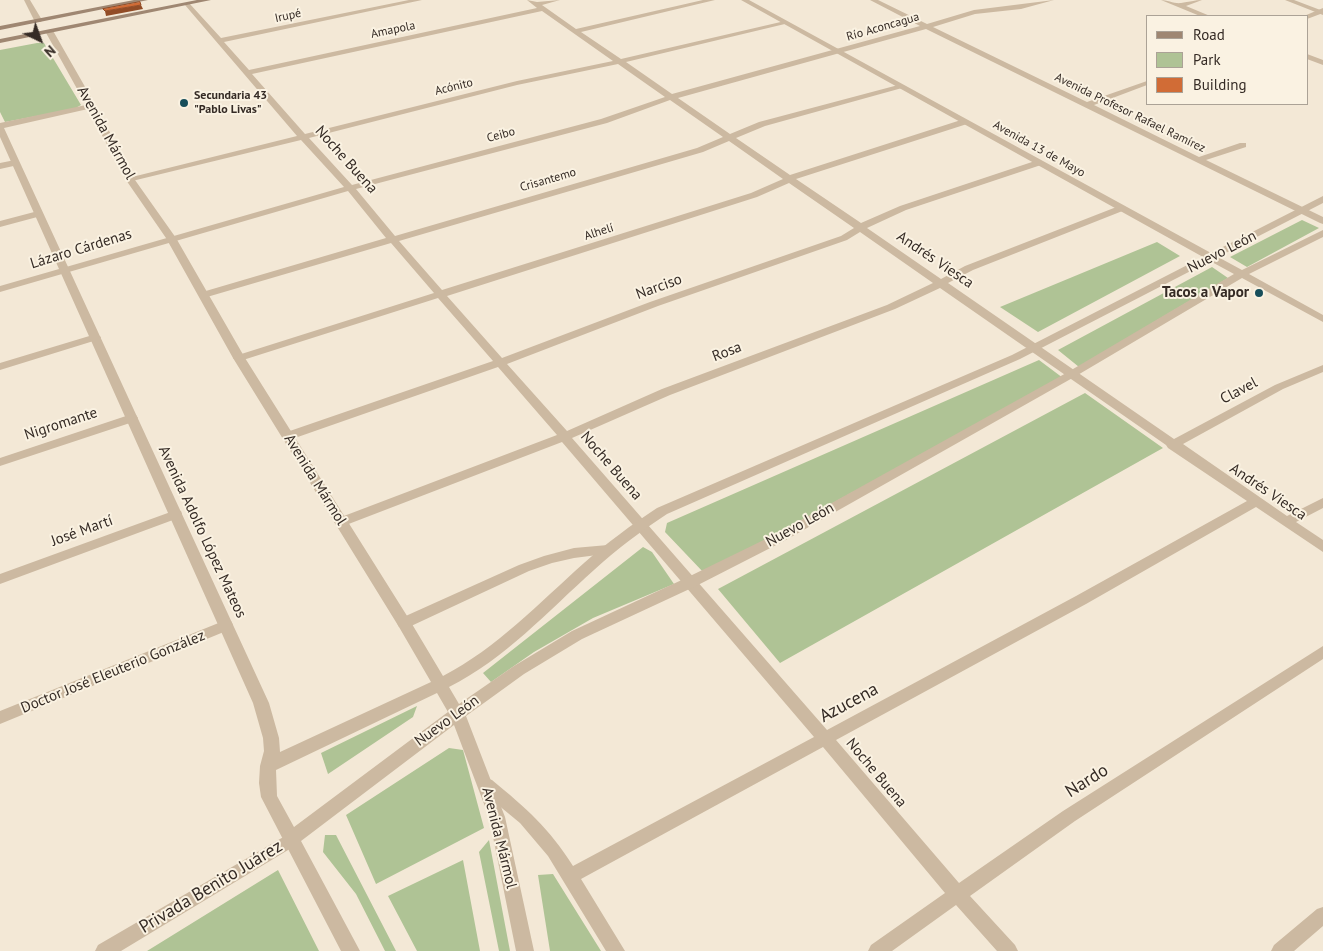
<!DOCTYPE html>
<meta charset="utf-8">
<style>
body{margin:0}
#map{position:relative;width:1323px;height:951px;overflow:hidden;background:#f3e8d6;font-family:"PT Sans",sans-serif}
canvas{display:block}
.legend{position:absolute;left:1146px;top:15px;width:162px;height:90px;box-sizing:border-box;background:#faf2e2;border:1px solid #aba296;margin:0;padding:6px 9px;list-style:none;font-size:15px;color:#352b25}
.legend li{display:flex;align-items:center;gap:10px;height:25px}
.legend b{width:25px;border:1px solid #aba296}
.north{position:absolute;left:15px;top:15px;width:50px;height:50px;-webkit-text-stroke:4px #faf2e2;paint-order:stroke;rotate:138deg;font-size:14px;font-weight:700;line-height:20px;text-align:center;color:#352b25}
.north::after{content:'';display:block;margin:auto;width:18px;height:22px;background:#352b25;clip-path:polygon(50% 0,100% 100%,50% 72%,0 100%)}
</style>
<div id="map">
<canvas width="1323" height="951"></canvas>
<ul class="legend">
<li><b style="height:6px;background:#9f8772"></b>Road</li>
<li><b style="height:14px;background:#afc395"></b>Park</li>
<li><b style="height:14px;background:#d16c36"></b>Building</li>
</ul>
<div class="north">N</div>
</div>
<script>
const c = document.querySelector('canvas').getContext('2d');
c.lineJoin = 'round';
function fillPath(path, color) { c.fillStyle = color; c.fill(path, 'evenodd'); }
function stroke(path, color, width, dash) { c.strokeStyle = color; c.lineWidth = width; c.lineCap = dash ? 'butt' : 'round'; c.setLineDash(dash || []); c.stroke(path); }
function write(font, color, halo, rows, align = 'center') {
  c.font = font + ' "PT Sans",sans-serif'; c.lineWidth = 4; c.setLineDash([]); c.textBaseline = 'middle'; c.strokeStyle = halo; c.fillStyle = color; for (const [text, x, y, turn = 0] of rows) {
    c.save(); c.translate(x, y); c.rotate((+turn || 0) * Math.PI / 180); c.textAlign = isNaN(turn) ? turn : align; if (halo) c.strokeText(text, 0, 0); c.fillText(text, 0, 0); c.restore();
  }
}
fillPath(new Path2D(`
 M37 43H44L81 105 74 109 5 122 0 112V50Z
 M1302 220 1319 228 1247 267 1230 257Z
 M1157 242 1180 256 1038 332 1000 307Z
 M1212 267 1228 278 1079 367 1058 350Z
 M1039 360 1063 378 704 573 665 532 667 523Z
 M1085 393 1163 448 780 663 718 589Z
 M643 547 652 552 674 584 593 618 534 652 491 682 483 673Z
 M417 706 413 717 328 774 321 753Z
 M449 748 463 750 484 828 376 884 346 815Z
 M325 835H336L396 951H385L356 894 323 852Z
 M489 840 510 951H499L479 852Z
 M463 860 480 951H417L388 896Z
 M278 870 319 951H147Z
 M553 874 601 951H550L538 875Z`), '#afc395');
fillPath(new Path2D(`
 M24 0H30L42 20 41 22H35Z
 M409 0H422L224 42 249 70 537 8 527 0 537 2 560 0 542 5 576 29 703 0H715L581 32 621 59 785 21 789 23 626 62 672 94 920 26 870 0H878L927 24 974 10 1054 0 1021 9 975 14 933 27 1087 102 1147 81V85L1094 105 1199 157 1240 143H1246V147L1206 160 1323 217V224L1320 223 926 29 678 98 730 134 759 122 902 84V88L765 126 736 138 790 175 961 120H967V124L796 179 861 223 900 206 1035 161H1041V165L906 210 867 228 941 279 965 266 1119 206H1125V210L973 270 948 283 1174 439 1275 385 1323 365V372L1283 389 1183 444 1287 516 1323 498V508L1296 522 1323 540V552L1256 507 1086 604 836 740 959 883 1063 811 1323 646V659L1075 821 970 896 1015 945 1018 951H997L956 905 892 951H868L871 945 945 893 823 747 581 879 625 951H606L548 856 520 823 480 790 478 785 480 780 486 778 492 780C526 808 549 828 573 866L814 737 562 442 346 525H336L334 522 336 519 557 435 498 367 292 439H284L282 436 284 433 493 361 438 298 243 360H235L233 358 235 356 434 293 391 243 207 297H199V293L386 238 348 191 0 292V286L344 187 301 140 128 182V178L297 136 185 5V3H189L221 38ZM542 11 613 61 517 81 305 134 252 74ZM618 64 665 97 601 119 352 185 309 138 517 85ZM670 100 723 137 697 148 395 236 356 189 607 123ZM729 141 783 179 751 193 442 290 399 241 703 152ZM789 183 854 228 841 236 650 302 502 358 447 296 757 197ZM860 232 933 283 887 305 662 389 567 431 507 364 658 306 847 240ZM940 288 1166 445 1168 448 1247 501 1076 596 827 730 572 438 670 395 895 309Z
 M1161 0C1167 0 1175 4 1181 3 1189 2 1195 0 1202 0L1186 6 1210 16H1200Z
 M1323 8V13L1307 19V16H1304Z
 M1307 54 1323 60V65L1307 59Z
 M15 160 19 163 18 165 0 169V163Z
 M38 211 41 212V216L0 227V221Z
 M96 334 101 337 100 339 0 370V363Z
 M132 414 136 415 138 418 136 421 0 466V458Z
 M176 510 181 511 182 514 181 517 0 584V574Z
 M608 545 613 547 615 550 613 553 574 558 552 563 529 571 409 627 404 628 399 627 397 623 399 619 519 565 544 556 574 548Z
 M226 620 231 621 233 625 231 629 0 724V711Z
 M292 832 298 834 300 839 298 844 121 951H95L98 945Z
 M1323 907V926L1294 951H1271L1274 945 1317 909Z`), '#ccb9a1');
fillPath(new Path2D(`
 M741 0H749L1211 253 1323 196V203L1218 257 1242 270 1323 230V237L1249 274 1323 315V322L1242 278 1076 376 784 541 696 586 582 639 524 674 466 716 505 817 534 951H516L489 817 454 725 301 841 360 951H341L261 797 259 783 260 766 264 751 263 738 253 703 0 137V123L86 105 45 31 52 29 96 106 135 180 176 238 245 358 409 619 443 676C497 648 539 603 584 563 607 543 631 525 657 508L1012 355 1203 257ZM88 109 126 180 166 238 233 358 399 627 431 682 280 752 279 738 269 703 4 128ZM1210 261 1234 274 1068 372 774 535 686 578 572 631 514 666 459 704 449 687C505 659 548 611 594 570 617 549 641 531 667 514L1020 359ZM437 693 448 712 294 827 277 796 276 770Z
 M1285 0H1294L1323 11V15Z`), '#ccb9a1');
fillPath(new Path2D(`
 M134 0H148L0 30V26Z
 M197 0H211L0 43V39Z`), '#9f8772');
fillPath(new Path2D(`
 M141 5 143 9 106 16 105 11Z`), '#924c26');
const building = new Path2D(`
 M140 2 141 5 105 11 103 9Z`);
fillPath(building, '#d16c36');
stroke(building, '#924c26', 1);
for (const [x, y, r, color] of [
 [184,103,5,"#174e5a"],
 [1259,293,5,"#174e5a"]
]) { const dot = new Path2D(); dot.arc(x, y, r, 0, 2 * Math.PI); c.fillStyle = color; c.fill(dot); stroke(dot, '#faf2e2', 2); }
write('12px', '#352b25', '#faf2e2', [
 ["Irupé",288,16,-12],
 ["Río Aconcagua",883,27,-16],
 ["Amapola",393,30,-12],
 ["Acónito",454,87,-14],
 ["Avenida Profesor Rafael Ramírez",1130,113,26],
 ["Ceibo",501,135,-15],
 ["Avenida 13 de Mayo",1039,149,29],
 ["Crisantemo",548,180,-16],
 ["Alhelí",599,232,-18]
]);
write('bold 12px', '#352b25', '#faf2e2', [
 ["Secundaria 43",194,96],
 ["\"Pablo Livas\"",194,110]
], 'left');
write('15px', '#352b25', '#faf2e2', [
 ["Avenida Mármol",106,133,61],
 ["Noche Buena",346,160,48],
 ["Lázaro Cárdenas",81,249,-17],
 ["Nuevo León",1222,252,-27],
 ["Andrés Viesca",935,260,34],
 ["Narciso",659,287,-20],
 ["Rosa",727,352,-21],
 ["Clavel",1239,391,-28],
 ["Nigromante",61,424,-18],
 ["Noche Buena",611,466,49],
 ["Avenida Mármol",315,480,58],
 ["Andrés Viesca",1268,492,34],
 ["Nuevo León",800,525,-29],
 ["José Martí",82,531,-20],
 ["Avenida Adolfo López Mateos",202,532,65],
 ["Doctor José Eleuterio González",113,672,-22],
 ["Nuevo León",447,721,-36],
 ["Noche Buena",876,773,50],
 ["Avenida Mármol",499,838,76]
]);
write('bold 15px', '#352b25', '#faf2e2', [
 ["Tacos a Vapor",1249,293]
], 'right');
write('18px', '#352b25', '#faf2e2', [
 ["Azucena",849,703,-28],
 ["Nardo",1087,781,-32],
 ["Privada Benito Juárez",211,887,-31]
]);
</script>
